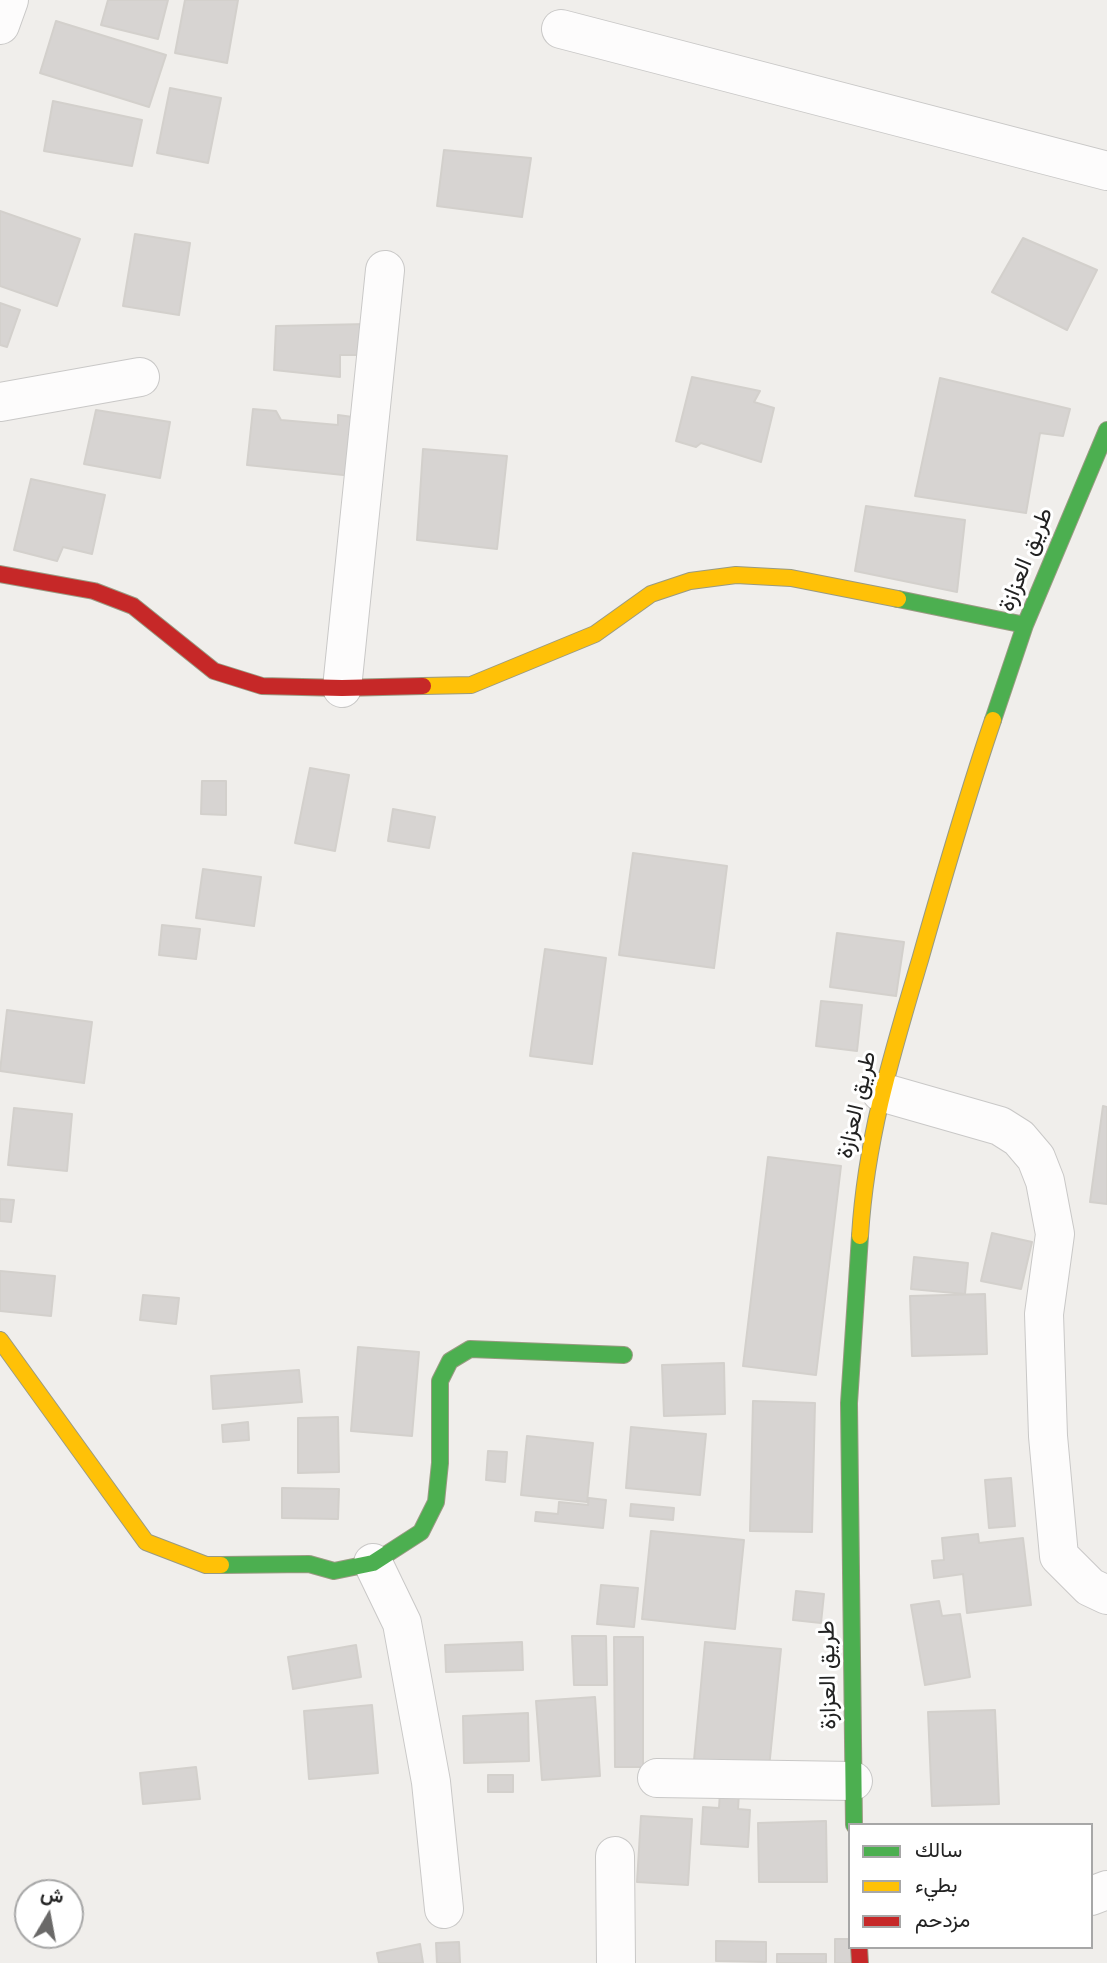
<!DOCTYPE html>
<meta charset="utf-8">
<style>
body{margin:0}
#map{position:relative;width:1107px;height:1963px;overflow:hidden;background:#f0eeeb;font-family:"Nunito Sans",Vazirmatn,sans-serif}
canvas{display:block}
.legend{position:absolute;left:848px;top:1823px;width:245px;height:126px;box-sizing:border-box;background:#fff;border:2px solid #a7a7a7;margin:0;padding:9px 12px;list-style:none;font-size:21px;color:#222}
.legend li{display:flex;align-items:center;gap:14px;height:35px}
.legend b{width:35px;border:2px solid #a7a7a7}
.north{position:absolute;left:14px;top:1879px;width:70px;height:70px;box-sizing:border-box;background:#fff;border:2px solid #a7a7a7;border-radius:50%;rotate:10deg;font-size:19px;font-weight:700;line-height:28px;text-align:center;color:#222}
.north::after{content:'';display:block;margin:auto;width:24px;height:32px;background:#6a6968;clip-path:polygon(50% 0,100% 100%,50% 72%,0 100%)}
</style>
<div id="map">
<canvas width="1107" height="1963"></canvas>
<ul class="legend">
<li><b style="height:9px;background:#4caf50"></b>سالك</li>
<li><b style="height:9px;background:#ffc107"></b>بطيء</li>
<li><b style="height:9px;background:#c62828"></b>مزدحم</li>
</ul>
<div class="north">ش</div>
</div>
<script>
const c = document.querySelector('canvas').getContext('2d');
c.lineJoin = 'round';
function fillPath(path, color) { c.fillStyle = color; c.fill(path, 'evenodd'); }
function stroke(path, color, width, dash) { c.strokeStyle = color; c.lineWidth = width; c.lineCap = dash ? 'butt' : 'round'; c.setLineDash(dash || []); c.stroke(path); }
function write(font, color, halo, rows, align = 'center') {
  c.font = font + ' "Nunito Sans",Vazirmatn,sans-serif'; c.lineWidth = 6; c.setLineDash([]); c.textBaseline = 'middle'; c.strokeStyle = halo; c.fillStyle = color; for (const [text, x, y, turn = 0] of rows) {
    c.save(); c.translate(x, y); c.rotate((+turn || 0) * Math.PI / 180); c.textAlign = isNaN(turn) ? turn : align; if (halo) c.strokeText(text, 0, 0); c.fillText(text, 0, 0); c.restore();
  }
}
const building = new Path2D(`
 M108 0H168L158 39 101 25Z
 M185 0H238L227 63 175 53Z
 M56 21 166 55 149 107 40 73Z
 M170 88 221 98 208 163 157 153Z
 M53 101 142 120 132 166 44 151Z
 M444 150 531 158 522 217 437 206Z
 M0 211 80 239 57 306 0 286Z
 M135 234 190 243 179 315 123 306Z
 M1023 238 1097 270 1067 330 992 292Z
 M0 303 20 310 7 347 0 345Z
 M367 324 364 355H340V377L274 370 276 326Z
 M692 377 760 391 754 402 774 408 761 462 701 443 696 447 676 441Z
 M940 378 1070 409 1063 436 1040 433 1026 513 915 496Z
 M253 409 276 411 281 420 338 425V415L360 418 353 476 247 465Z
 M96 410 170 422 160 478 84 464Z
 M423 449 507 456 497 549 417 540Z
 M31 479 105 495 92 554 63 547 57 561 14 550Z
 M866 506 965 520 957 592 855 571Z
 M310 768 349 775 335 851 295 843Z
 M202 781H226V815L201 814Z
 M393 809 435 817 429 848 388 841Z
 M633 853 727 866 714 968 619 955Z
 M203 869 261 877 254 926 196 918Z
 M162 925 200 929 196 959 159 955Z
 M837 933 904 942 896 996 830 987Z
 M545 949 606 958 592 1064 530 1056Z
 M821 1001 862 1005 857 1051 816 1046Z
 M7 1010 92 1022 84 1083 0 1071Z
 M1103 1106 1107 1107V1204L1090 1202Z
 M14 1108 72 1114 67 1171 8 1165Z
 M768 1157 841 1166 816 1375 743 1366Z
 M0 1199 14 1200 11 1222 0 1221Z
 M992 1233 1032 1242 1021 1289 981 1281Z
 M914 1257 968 1263 965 1294 911 1289Z
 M0 1271 55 1276 51 1316 0 1311Z
 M985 1294 987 1354 912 1356 910 1296Z
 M143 1295 179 1298 176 1324 140 1320Z
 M358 1347 419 1352 412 1436 351 1431Z
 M724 1363 725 1414 664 1416 662 1365Z
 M299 1370 302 1402 213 1409 211 1376Z
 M753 1401 815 1403 812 1532 750 1531Z
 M338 1417 339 1472 298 1473V1418Z
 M248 1422 249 1440 223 1442 222 1425Z
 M631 1427 706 1434 700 1495 626 1488Z
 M527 1436 593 1443 587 1502 521 1495Z
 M488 1451 507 1452 505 1482 486 1480Z
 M1011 1478 1015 1526 989 1528 985 1480Z
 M282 1488 339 1489 338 1519 282 1518Z
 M589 1498 606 1500 603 1528 535 1521 536 1512 558 1514 559 1502 588 1505Z
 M631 1504 674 1508 673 1520 630 1516Z
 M651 1531 744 1540 735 1629 642 1619Z
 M978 1534 979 1543 1023 1538 1031 1605 967 1613 963 1574 934 1578 932 1561 944 1560 942 1538Z
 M601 1585 638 1588 634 1627 597 1624Z
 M796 1591 824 1594 821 1623 793 1620Z
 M939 1601 942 1616 960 1614 970 1677 925 1685 911 1605Z
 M572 1636H606L607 1685H574Z
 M614 1637H643V1767H615Z
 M522 1642 523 1670 446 1672 445 1645Z
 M705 1642 781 1649 769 1768 694 1760Z
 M356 1645 361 1677 293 1689 288 1657Z
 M595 1697 600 1776 542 1780 536 1701Z
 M372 1705 378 1773 309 1779 304 1711Z
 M995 1710 999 1804 932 1806 928 1712Z
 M528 1713 529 1761 464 1763 463 1716Z
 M196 1767 200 1799 143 1804 140 1773Z
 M488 1775H513V1792H488Z
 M720 1792 739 1793 738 1809 750 1810 748 1847 701 1844 703 1807 719 1808Z
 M641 1816 692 1819 688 1885 637 1882Z
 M826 1821 827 1882H759L758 1823Z
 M835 1939H850L855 1963H835Z
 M716 1941 766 1942V1962L716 1961Z
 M459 1942 460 1963H437L436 1943Z
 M420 1944 423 1963H379L377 1953Z
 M777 1954H826V1963H777Z`);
fillPath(building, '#d7d4d2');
stroke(building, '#d3d0cc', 2);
const street = new Path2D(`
 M0 25 9 0
 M561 29 1107 171
 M0 402 140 377
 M342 688 385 270
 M881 1092 1000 1126 1019 1138 1036 1158 1045 1181 1055 1234 1044 1314 1048 1436 1059 1556 1090 1587 1107 1595
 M373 1563 402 1623 431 1782 444 1909
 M657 1778 853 1781
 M615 1856 616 1963
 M1091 1896 1107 1890`);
const fast = new Path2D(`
 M898 599 1025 625
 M993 720 1025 625 1107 430
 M221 1565 309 1564 334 1571 373 1563 421 1532 436 1502 440 1463V1381L450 1361 470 1349 624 1355
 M854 1825 849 1403 860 1236`);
const slow = new Path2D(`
 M423 686 471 685 595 634 651 594 690 581 736 575 791 578 898 599
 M860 1236C866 1138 892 1054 920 960 943 879 966 799 993 720
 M0 1340 146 1542 206 1565H221`);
const jam = new Path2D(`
 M0 574 94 591 133 606 214 671 262 686 342 688 423 686
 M859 1947 860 1963`);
stroke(street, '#c9c8c7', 40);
stroke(fast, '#999a82', 18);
stroke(slow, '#999a82', 18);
stroke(jam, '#999a82', 18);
stroke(street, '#fdfcfc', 38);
stroke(fast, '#4caf50', 16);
stroke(slow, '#ffc107', 16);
stroke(jam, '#c62828', 16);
write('23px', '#222', '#fff', [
 ["طريق العزازة",1027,560,-68],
 ["طريق العزازة",858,1105,-77],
 ["طريق العزازة",829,1675,-91]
]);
</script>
